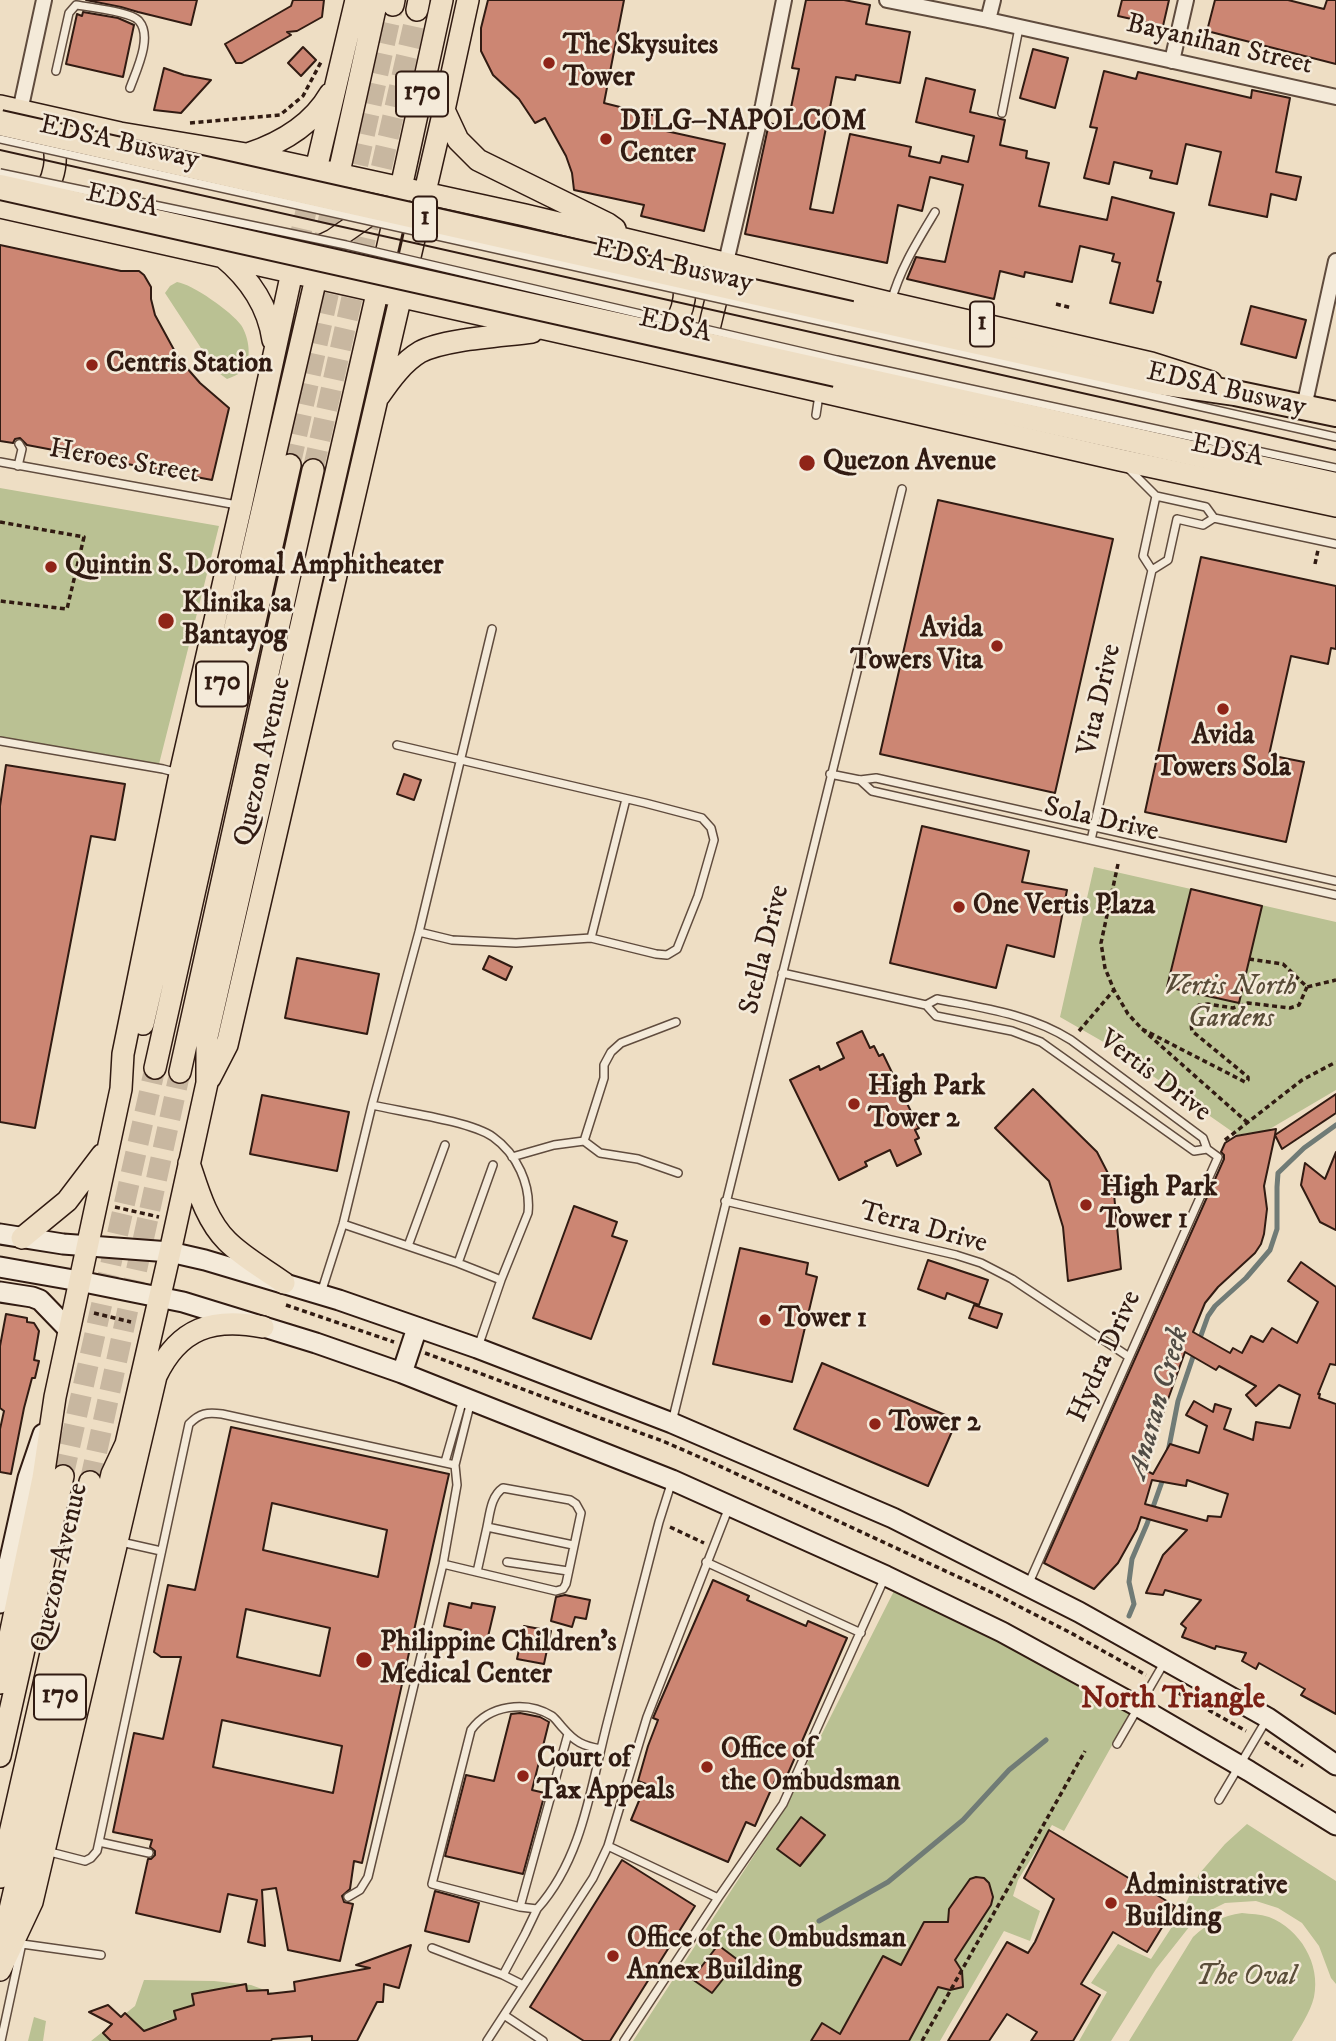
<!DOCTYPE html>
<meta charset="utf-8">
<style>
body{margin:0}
canvas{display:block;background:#eedec4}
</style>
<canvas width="1336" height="2041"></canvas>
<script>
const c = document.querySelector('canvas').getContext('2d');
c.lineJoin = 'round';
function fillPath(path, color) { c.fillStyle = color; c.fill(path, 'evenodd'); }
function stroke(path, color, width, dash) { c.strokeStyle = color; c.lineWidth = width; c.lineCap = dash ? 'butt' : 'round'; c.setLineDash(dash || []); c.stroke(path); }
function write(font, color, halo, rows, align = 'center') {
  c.font = font + ' "IM FELL DW Pica",serif'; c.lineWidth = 5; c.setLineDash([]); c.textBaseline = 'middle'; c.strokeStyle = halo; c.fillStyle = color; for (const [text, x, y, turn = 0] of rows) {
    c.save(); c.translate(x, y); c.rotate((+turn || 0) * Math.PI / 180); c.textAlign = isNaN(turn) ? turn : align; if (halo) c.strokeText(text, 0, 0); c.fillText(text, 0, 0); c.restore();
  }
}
fillPath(new Path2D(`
 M177 282C192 284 232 312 241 325 249 337 253 360 242 371 238 375 232 377 227 379L216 371 165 293 170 286Z
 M0 488 219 526 157 772 0 745Z
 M1094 867 1336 922V1090L1268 1130 1237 1135 1107 1044 1060 1017Z
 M896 1587 1133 1708 1064 1831 1052 1825 1018 1880 1013 1896 1040 1911 1030 1941 1004 1931 940 2041H633L783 1811Z
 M1247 1824 1336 1881V1984L1331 1978 1319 1946 1302 1923 1278 1908 1256 1901 1225 1903 1197 1917 1156 1969 1111 2041H1079L1107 1992 1091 1983 1118 1944 1151 1959 1183 1910 1199 1874 1225 1844Z
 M1242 1913C1251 1914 1260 1914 1269 1917 1300 1929 1321 1964 1314 1997 1310 2013 1300 2027 1292 2041H1129L1193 1937C1208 1923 1222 1916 1242 1913Z
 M144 1980 214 1981 251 1985 281 1996 164 2021 131 2041H91L135 2006Z
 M34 2017 46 2021 43 2041H28Z`), '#bac193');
stroke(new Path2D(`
 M1199 1341 1208 1316 1215 1306 1246 1278 1270 1250 1277 1229V1187L1278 1173 1304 1148 1336 1125
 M1168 1452 1178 1401 1195 1351
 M1129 1616 1134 1604 1129 1582 1132 1559 1147 1524 1164 1476
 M819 1921 888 1882 963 1820 1009 1770 1046 1740`), '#707b76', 5);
const building = new Path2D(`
 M86 0H197L191 25 138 12 121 7Z
 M293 0H324L322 17 297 31 287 32 291 35 242 63H236L225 44 291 6Z
 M488 0H624L604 103 660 117 657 129 725 144 704 231 641 216 644 205 574 190 572 173 566 156 545 118 535 123 519 99 493 75 481 51V28Z
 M806 0H844L870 5 866 24 910 32 900 83 856 75 855 80 836 77 810 209 833 213 850 134 911 147 909 156 940 163 942 156 968 162 974 136 916 122 926 78 975 90 970 112 1005 120 1000 145 1027 151 1026 158 1049 163 1039 206 1107 220 1112 197 1174 213 1157 281 1161 282 1153 313 1110 303 1120 263 1112 261 1114 254 1080 246 1072 282 1025 272 1024 277 1000 271 994 299 907 279 916 257 945 262 963 185 930 177 922 211 898 205 887 263 745 234 769 123 787 127 799 69 792 68Z
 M1122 0H1169L1163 26 1118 16Z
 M1215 0H1288L1324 9 1327 0H1336V64L1207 31Z
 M83 12 118 18 134 25 123 77 66 64 77 14 82 16Z
 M303 47 316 60 301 76 288 63Z
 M1033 49 1068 58 1055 108 1020 98Z
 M164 68 184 75 211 80 181 113 154 110Z
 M1104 71 1136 79 1138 72 1251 98 1252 90 1290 98 1276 172 1301 177 1296 200 1271 194 1267 217 1209 205 1221 152 1186 144 1177 184 1150 178 1152 171 1114 162 1109 184 1084 178 1097 128 1090 127Z
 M0 245 121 271H139L144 275 151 287V299L155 315 179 359 200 383 229 408 212 480 27 445 20 438 15 439 13 443 0 441Z
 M1251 306 1306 320 1296 358 1241 344Z
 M938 500 1113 539 1055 793 880 754Z
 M1201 557 1336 586V649L1331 648 1328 664 1291 656 1269 755 1304 762 1286 842 1145 812Z
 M6 765 125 784 115 840 91 836 35 1128 0 1122V806Z
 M404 774 421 780 414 800 397 794Z
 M922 826 1029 851 1022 882 1067 890 1054 957 1007 945 996 988 890 963Z
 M1191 889 1262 906 1239 1003 1167 987Z
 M489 956 512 967 506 980 483 969Z
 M297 958 379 974 367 1034 285 1018Z
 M862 1031 870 1048 874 1046 879 1056 883 1054 919 1128 915 1130 919 1138 915 1140 921 1154 897 1166 890 1150 865 1162 867 1166 839 1180 790 1080 819 1066 820 1070 844 1058 837 1043Z
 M1033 1089 1097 1152 1113 1183 1121 1269 1068 1281 1063 1227 1049 1181 995 1128Z
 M1336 1094V1113L1282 1149 1275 1135 1264 1186 1267 1209 1264 1234 1261 1244 1255 1253 1218 1287 1205 1303 1193 1332 1230 1353 1233 1348 1242 1353 1251 1336 1263 1342 1272 1328 1297 1343 1318 1302 1288 1281 1301 1262 1336 1287V1365L1330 1364 1318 1394H1320L1319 1398 1336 1404V1714L1301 1695 1305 1689 1259 1663 1256 1669 1242 1661 1246 1653 1216 1646 1215 1649 1182 1637 1186 1628 1181 1624 1201 1600 1165 1590 1163 1595 1146 1593 1163 1555 1187 1530 1141 1517 1137 1529 1118 1563 1094 1589 1044 1563 1224 1159V1155L1221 1152 1225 1143 1236 1136 1276 1129 1275 1135ZM1185 1352 1216 1370 1219 1366 1256 1386 1246 1395 1256 1406 1279 1385 1300 1395 1290 1428 1256 1422 1253 1440 1224 1429 1231 1409 1215 1404 1213 1412 1194 1401 1186 1415 1207 1426 1199 1453 1170 1444 1153 1474 1143 1469ZM1152 1480 1186 1486 1187 1480 1228 1494 1221 1517 1208 1516 1207 1521 1145 1504Z
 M262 1095 349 1112 337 1171 250 1154Z
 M1336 1152V1230L1320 1222 1301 1185 1305 1163 1325 1179Z
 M574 1206 617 1222 612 1236 627 1241 591 1339 533 1318Z
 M740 1248 808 1263 806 1274 817 1277 792 1382 713 1364Z
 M928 1260 988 1280 979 1305 947 1293 945 1299 918 1289Z
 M974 1305 1002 1314 997 1328 969 1318Z
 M6 1314 27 1318V1322L34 1323 39 1331 34 1360 39 1361 35 1378H32L24 1408 11 1474 0 1472V1429L4 1411 0 1408V1346Z
 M822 1363 957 1420 928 1486 794 1429Z
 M231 1427 449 1474 362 1863 354 1861 350 1889 342 1896 344 1902 353 1904 340 1961 288 1950 276 1888 262 1890 265 1946 248 1942 257 1900 228 1894 220 1932 136 1913 148 1859H151L155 1855V1851L150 1847 152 1840 113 1832 134 1733 163 1739 181 1657H161L154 1652 168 1585 195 1590ZM272 1503 387 1530 378 1577 263 1550ZM246 1609 330 1628 320 1676 237 1657ZM222 1720 342 1746 333 1793 213 1767Z
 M713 1580 749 1596 747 1600 806 1626 808 1621 847 1638 786 1778 778 1774 755 1826 746 1822 728 1862 631 1820 646 1784 638 1781 648 1746 658 1720 653 1718Z
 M565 1595 590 1600 586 1619 575 1617 572 1627 551 1621 556 1597Z
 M449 1603 471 1608 472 1603 495 1607 486 1645 464 1640 466 1631 444 1626Z
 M524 1626 551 1631 544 1664 517 1659Z
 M520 1713 540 1717 549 1722 532 1790 545 1793 523 1874 445 1856 466 1775 494 1781 511 1714Z
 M801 1817 825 1835 800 1866 777 1849Z
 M1049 1830 1175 1906 1147 1952 1113 1932 1081 1984 1100 1995 1073 2041H1031L1037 2032 1007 2014 989 2041H948L1007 1942 1028 1953 1035 1942 1054 1899 1024 1878Z
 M622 1860 695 1906 610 2041H584L530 2007Z
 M976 1877 984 1878 989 1883 993 1897 991 1905 955 1960 962 1971 963 1987 950 1990 938 1987 909 2041H811L822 2023 840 2034 883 1956 901 1965 924 1922H948L949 1909 970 1879Z
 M435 1891 479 1903 469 1942 425 1931Z
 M411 1945 399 1988 384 1984 383 2002H377L357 2041H312V2036L272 2039 271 2041H111L103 2033 112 2024 89 2012 108 2005 121 2017 125 2013 144 2031 176 2019 174 2011 194 2005 192 1994 246 1984 247 1991 268 1990V1994L295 1991 294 1982 370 1968 356 1965Z
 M718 1945 738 1960 712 1993 692 1979Z`);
fillPath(building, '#cc8673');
stroke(building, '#311b12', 2);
stroke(new Path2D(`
 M351 195 393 5
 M297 249 312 186
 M321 255 335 191
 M290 465 335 264
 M313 470 417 10
 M63 1476 155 1068
 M90 1482 180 1072`), '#c8b7a0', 21, [21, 10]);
const lane = new Path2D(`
 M56 71 69 13 76 5C89 7 132 12 139 21 153 37 136 71 130 88
 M1002 113 1019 28
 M891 302C900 269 917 242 935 212
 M847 327 1336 437
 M837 360 1336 468
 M816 415 819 395
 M0 462 237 505
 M18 466 22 449 19 444
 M1128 468 1156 496 1206 507 1214 518
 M1152 570 1168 560 1177 519 1203 525 1214 518 1336 544
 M0 741 163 769 178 773
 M397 745 645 803 702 818 711 828 714 840 698 896 677 949 667 955 656 954 591 938 516 943 452 940 419 932
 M830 774 860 780 876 778 1336 881
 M860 780 872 791 1336 895
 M1091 840 1152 570 1143 556 1156 496
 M591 938 626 799
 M782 973 926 1005 936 1016 1012 1031 1041 1042 1194 1151 1207 1149 1203 1138 1071 1040C1030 1014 983 1008 937 999L926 1005
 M372 1105C402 1112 470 1121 493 1137 517 1154 531 1185 528 1213L501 1280 478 1347
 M584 1141 604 1078V1065L611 1052 621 1043 676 1022
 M512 1157 554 1145 584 1141 600 1153 638 1159 678 1173
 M725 1201 956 1255 981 1263 1012 1279 1129 1357
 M343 1224 458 1263 501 1280
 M408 1246 445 1145
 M458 1263 493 1165
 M321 1293 343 1224 372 1105 419 932 492 629
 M672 1422 902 489
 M445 1462 463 1399
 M121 1542 161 1551
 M507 1562 568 1571
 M706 1562 861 1633
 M443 1564 556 1591 563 1589 566 1584 581 1513 576 1504 570 1500 503 1488C491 1496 490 1513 487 1527
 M477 1572 487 1527 573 1545
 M1028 1585 1218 1157 1207 1149
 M1117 1744 1164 1663
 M601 1749C583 1746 575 1742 563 1728 560 1725 556 1719 552 1716 526 1700 489 1705 471 1730L432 1884 520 1907 537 1909C583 1858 591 1785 608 1720 625 1654 642 1588 659 1522L672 1481
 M1219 1800 1267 1719
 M99 1842 149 1853
 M608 1846 718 1898
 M46 1851 85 1861 91 1858 97 1851 189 1424C200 1413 207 1412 222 1414L455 1465
 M348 1897 360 1890 368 1877 443 1564 457 1485 455 1465 471 1401
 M520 1907 568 1734
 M22 1944 101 1955
 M432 1948 503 1975 523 1985
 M503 1975 525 1934 537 1909
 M504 2015 543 2041
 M1 2041 22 1943
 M487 2041 593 1878 608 1846 647 1717 729 1507
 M624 2041 718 1898 783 1804 885 1577`);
const street = new Path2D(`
 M887 0 988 20 1336 97
 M988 20 993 0
 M1172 61 1186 0
 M20 111 44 0
 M726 262 763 105 784 0
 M1304 407 1336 261`);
const secondary = new Path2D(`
 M0 1234 63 1244 170 1252 205 1260 339 1300 477 1348 672 1423 893 1518 1079 1612 1268 1718 1336 1765
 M0 1267 79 1281 183 1302 316 1343 402 1373 672 1480 886 1576 1002 1632 1139 1707 1249 1771 1336 1825
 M0 1292 32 1297 40 1300 69 1330
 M402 1373 417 1328
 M0 1603 28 1478 43 1434`);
const primary = new Path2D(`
 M393 5 394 0
 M417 10 419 0
 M0 106 120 133 246 154 525 215 890 303 1151 363 1211 382
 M444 110 458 140 478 160 608 224 615 229
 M248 154C281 143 312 125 330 94
 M313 182 356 0
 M336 186 377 0
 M36 202C56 183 61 154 48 129
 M0 207 644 351 1120 460 1336 506
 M222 256C249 278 268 305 273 340
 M296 258 333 240 382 206
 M661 340C682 322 690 295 681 269
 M708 352 707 337 722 275
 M379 396C390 380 403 362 420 352 444 339 503 336 532 332
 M143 1024 319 265
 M155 1068 290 465
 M180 1072 313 470
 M210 1078 227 1045 444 110 468 0
 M189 1163C198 1190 206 1220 227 1241 244 1258 265 1269 284 1283
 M22 1238 67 1201 102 1155
 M0 1683 43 1478 55 1397 121 1089 123 1054 180 774 241 506 297 249
 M0 1756 63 1476
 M0 1877 90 1482
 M0 1952 112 1474 126 1444 170 1252 207 1083V1037L397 206 442 0
 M0 1970 32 1902 156 1376C179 1328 213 1317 263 1327`);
const highway = new Path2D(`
 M851 314 1159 382 1235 393 1336 414
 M836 374 1336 485`);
stroke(lane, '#604c3e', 10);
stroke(street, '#604c3e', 18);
stroke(secondary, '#311b12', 23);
stroke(primary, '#311b12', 24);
stroke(highway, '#311b12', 28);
stroke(new Path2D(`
 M190 123 280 115 303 96 321 62
 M1056 304 1072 308
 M0 522 84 537 67 609 0 601
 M1315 564 1318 550
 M1118 864 1101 943 1105 968 1114 990 1128 1014 1142 1029 1248 1123
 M1249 959 1283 964 1307 987 1336 980
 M1142 1029 1245 1082 1248 1080V1077L1192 1031C1190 1020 1191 1014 1199 1005L1208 1004 1233 1008 1248 1003 1290 1008 1299 1005 1307 987
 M1079 1031 1114 990
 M1225 1140 1302 1080 1336 1062
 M115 1207 159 1217
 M286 1305 394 1342
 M94 1313 131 1322
 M425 1353 665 1442 713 1463 995 1594 1071 1633 1146 1675
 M670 1527 704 1543
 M1164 1685 1246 1731
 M1265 1742 1303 1766
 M922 2041 1085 1751`), '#311b12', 3.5, [5, 3.5]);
stroke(lane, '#f4ead9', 7);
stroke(street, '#f4ead9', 14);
stroke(secondary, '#f4ead9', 19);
stroke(primary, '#eedec4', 21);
stroke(highway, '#eedec4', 24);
stroke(new Path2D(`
 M0 150 1336 450`), '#311b12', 2);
const laneBridge = new Path2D(`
 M0 139 847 327
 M0 173 346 245 837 360`);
const highwayBridge = new Path2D(`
 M0 123 851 314
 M0 187 836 374`);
stroke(laneBridge, '#604c3e', 10, []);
stroke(highwayBridge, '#311b12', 28, []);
stroke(laneBridge, '#f4ead9', 7);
stroke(highwayBridge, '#eedec4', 24);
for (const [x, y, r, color] of [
 [549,63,7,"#8f2418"],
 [606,139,7,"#8f2418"],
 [92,365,7,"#8f2418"],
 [807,463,9,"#8f2418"],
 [51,567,7,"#8f2418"],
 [166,621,9,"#8f2418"],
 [997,646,7,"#8f2418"],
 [1223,709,7,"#8f2418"],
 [959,907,7,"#8f2418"],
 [854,1104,7,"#8f2418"],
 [1086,1205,7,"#8f2418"],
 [765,1320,7,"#8f2418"],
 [875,1424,7,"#8f2418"],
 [364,1660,9,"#8f2418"],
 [707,1767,7,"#8f2418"],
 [523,1776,7,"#8f2418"],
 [1111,1903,7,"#8f2418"],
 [613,1956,7,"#8f2418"]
]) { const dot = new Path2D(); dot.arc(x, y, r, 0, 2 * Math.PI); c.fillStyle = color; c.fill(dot); stroke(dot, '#f4ead9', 2.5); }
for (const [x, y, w] of [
 [422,94,52],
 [425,219,24],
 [982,324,24],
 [222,684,52],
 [60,1697,52]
]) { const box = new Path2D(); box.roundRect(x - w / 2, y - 22.5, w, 45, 5); c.fillStyle = '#f4ead9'; c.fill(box); stroke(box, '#311b12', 2); }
write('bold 26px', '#311b12', null, [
 ["170",422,94],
 ["1",425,219],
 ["1",982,324],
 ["170",222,684],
 ["170",60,1697]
]);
write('28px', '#311b12', '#f4ead9', [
 ["Bayanihan Street",1219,46,13],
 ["EDSA Busway",119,144,13],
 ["EDSA",122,202,13],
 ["EDSA Busway",673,267,13],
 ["EDSA",675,327,13],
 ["EDSA Busway",1226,391,13],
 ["EDSA",1227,452,12],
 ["Heroes Street",124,463,10],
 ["Vita Drive",1101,700,-77],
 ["Quezon Avenue",264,762,-77],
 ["Sola Drive",1101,821,13],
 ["Stella Drive",766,950,-76],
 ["Vertis Drive",1154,1077,37],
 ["Terra Drive",923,1229,15],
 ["Hydra Drive",1106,1357,-66],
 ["Quezon Avenue",61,1568,-77]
]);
write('bold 28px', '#311b12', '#f4ead9', [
 ["The Skysuites",563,47],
 ["Tower",563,79],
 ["DILG–NAPOLCOM",620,123],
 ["Center",620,155],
 ["Centris Station",106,365],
 ["Quezon Avenue",823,463],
 ["Quintin S. Doromal Amphitheater",65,567],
 ["Klinika sa",182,605],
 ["Bantayog",182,637],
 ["Avida",983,630,"right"],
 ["Towers Vita",983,662,"right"],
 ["Avida",1223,737,"center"],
 ["Towers Sola",1223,769,"center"],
 ["One Vertis Plaza",973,907],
 ["High Park",868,1088],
 ["Tower 2",868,1120],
 ["High Park",1100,1189],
 ["Tower 1",1100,1221],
 ["Tower 1",779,1320],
 ["Tower 2",889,1424],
 ["Philippine Children's",380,1644],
 ["Medical Center",380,1676],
 ["Office of",721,1751],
 ["the Ombudsman",721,1783],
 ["Court of",537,1760],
 ["Tax Appeals",537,1792],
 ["Administrative",1125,1887],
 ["Building",1125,1919],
 ["Office of the Ombudsman",627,1940],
 ["Annex Building",627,1972]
], 'left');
write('italic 28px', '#5a4d39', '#f4ead9', [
 ["Vertis North",1231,988],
 ["Gardens",1231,1020],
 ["The Oval",1246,1978]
]);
write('italic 30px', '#504b44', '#f4ead9', [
 ["Anaran Creek",1160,1403,-74]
]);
write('bold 30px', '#7a1f14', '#f4ead9', [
 ["North Triangle",1173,1701]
]);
</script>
